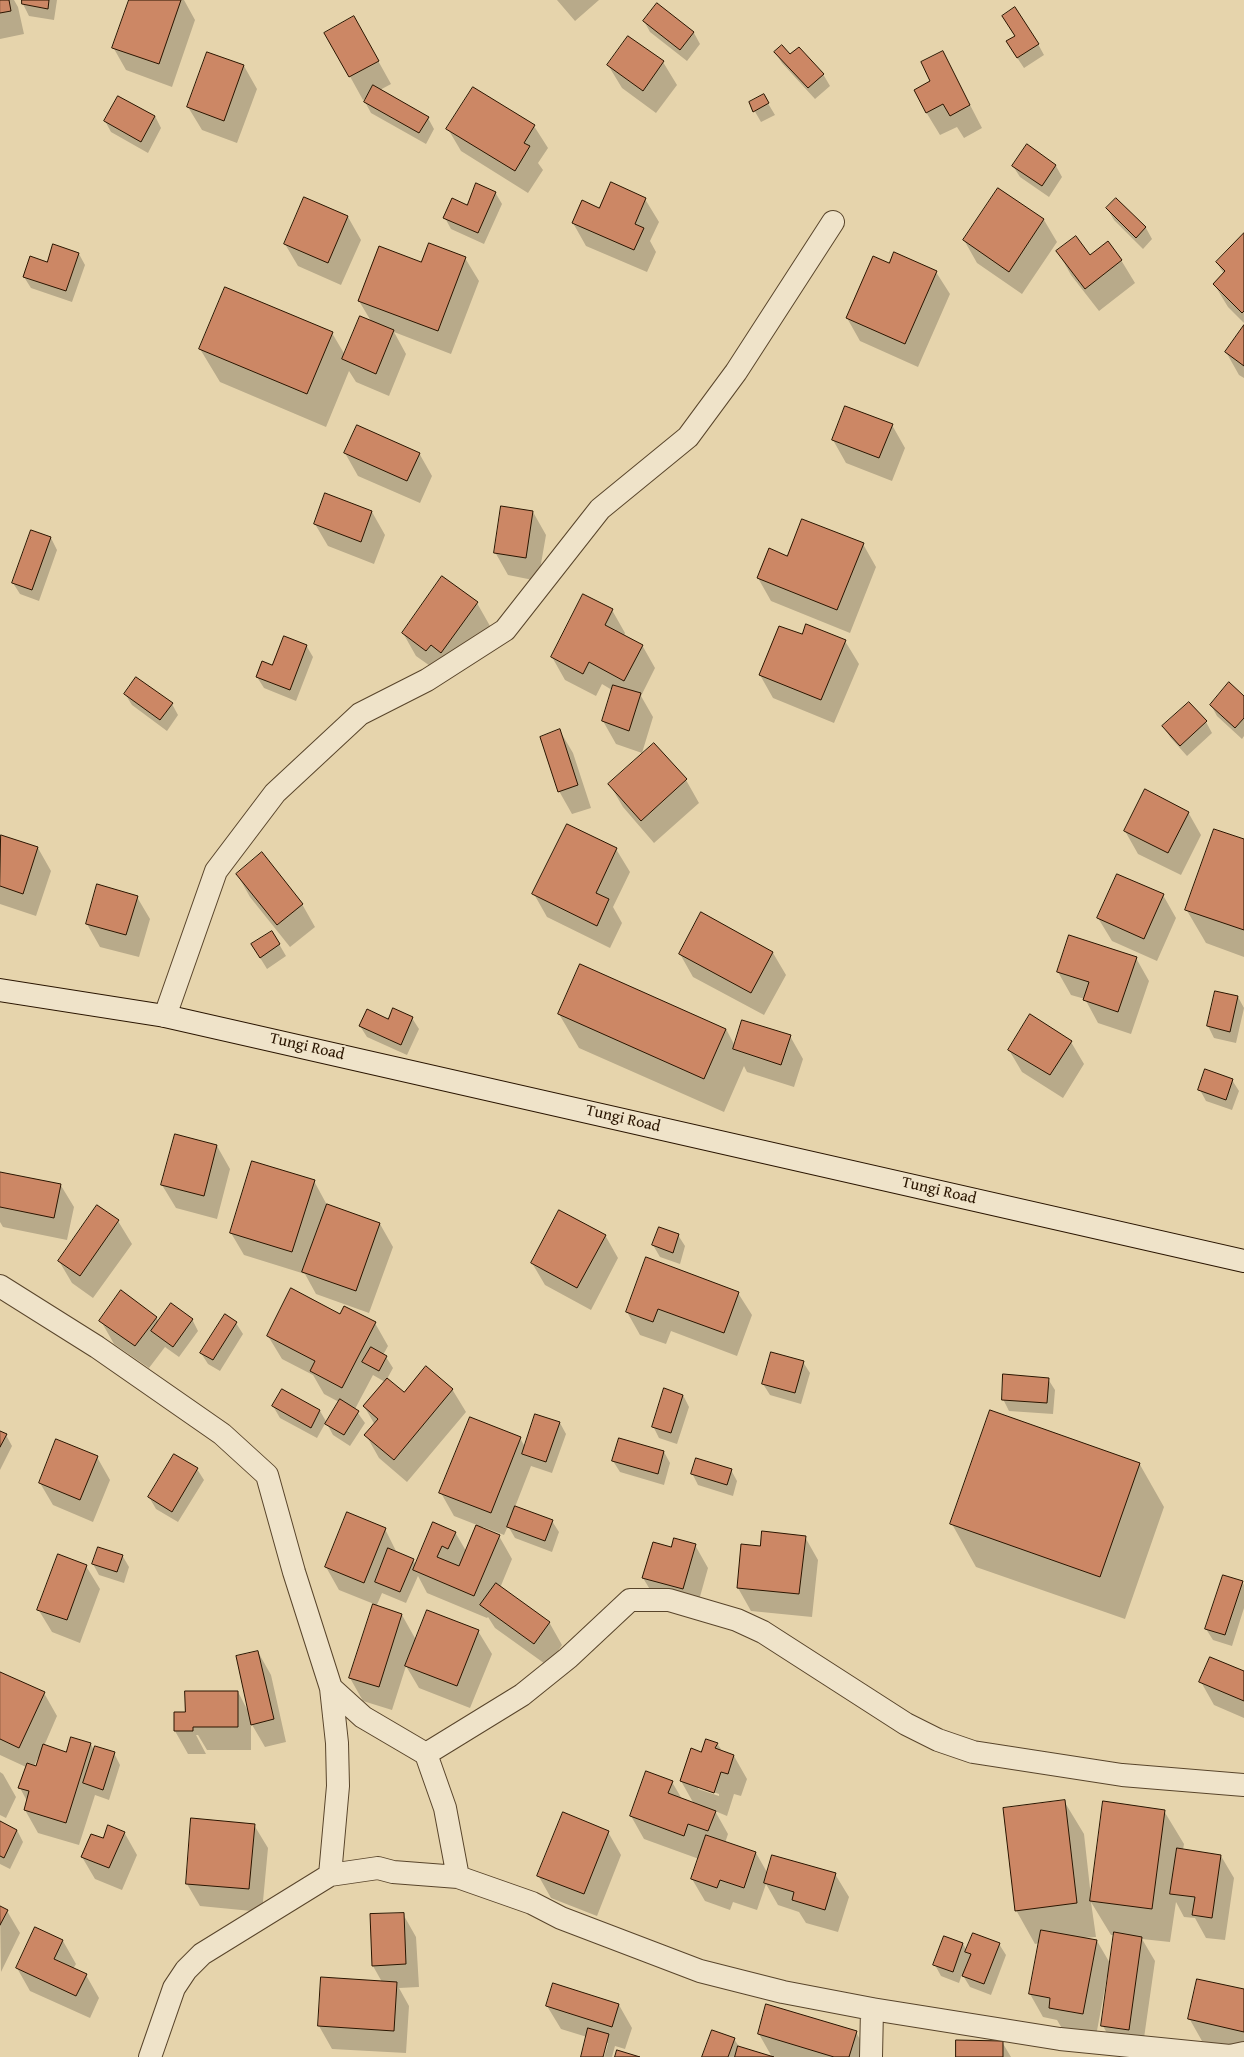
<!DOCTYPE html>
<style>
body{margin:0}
canvas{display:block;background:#e6d4ac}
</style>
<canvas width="1244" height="2057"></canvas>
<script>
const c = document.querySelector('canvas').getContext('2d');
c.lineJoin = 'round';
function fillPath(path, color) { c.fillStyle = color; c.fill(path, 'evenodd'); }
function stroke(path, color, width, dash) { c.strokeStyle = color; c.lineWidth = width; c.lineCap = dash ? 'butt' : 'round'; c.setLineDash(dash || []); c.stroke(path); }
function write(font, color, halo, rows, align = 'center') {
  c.font = font + ' "Gentium Book Plus",serif'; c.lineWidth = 4; c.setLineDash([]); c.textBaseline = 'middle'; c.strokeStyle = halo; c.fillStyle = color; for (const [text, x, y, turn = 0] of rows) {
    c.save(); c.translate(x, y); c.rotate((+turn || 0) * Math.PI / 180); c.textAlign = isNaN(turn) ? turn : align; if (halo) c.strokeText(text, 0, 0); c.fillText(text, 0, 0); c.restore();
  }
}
fillPath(new Path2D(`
 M0 0H14L18 7 24 34 0 39Z
 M23 0H57L54 20 29 16 23 4Z
 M130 0H184L195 20 172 87 126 70 113 47Z
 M557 0H599L575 21Z
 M657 4 694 33 700 44 687 61 650 32 644 21Z
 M326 33 366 39 391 84 380 90 428 118 434 129 426 144 371 113 365 102 368 97 363 100Z
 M629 37 663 62 677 85 656 113 622 88 608 65Z
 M1038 44 1044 55 1024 68 1014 53Z
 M775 52 790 56 823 74 830 86 815 99 782 63Z
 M943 53 982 128 964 138 957 127 940 135 926 112 932 82Z
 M244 66 257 89 237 143 202 130 188 107Z
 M763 95 775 115 761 122 750 103Z
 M155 116 161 128 148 153 111 132 105 121Z
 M534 126 548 148 538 163 543 170 528 193 461 151 448 129Z
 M1027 146 1056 166 1062 177 1049 197 1020 177 1013 166Z
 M495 192 502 204 484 244 451 229 445 218Z
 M305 198 348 217 361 240 341 285 298 266 285 244Z
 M645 199 659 222 650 241 656 252 647 272 586 246 573 223 600 209Z
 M1116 200 1146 228 1152 239 1143 249 1114 220 1107 208Z
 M1044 220 1057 242 1022 294 977 263 964 240Z
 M1244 235V323L1228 307 1214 284 1224 274 1217 263Z
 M1058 252 1121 260 1135 283 1099 311 1071 275Z
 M79 254 85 265 72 302 31 288 24 277 47 263Z
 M465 258 479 281 451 354 394 332 406 354 389 396 356 382 349 371 326 427 220 382 200 349 332 333 345 355 371 321 359 301 422 264Z
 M890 265 936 272 950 294 918 367 860 341 847 318Z
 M1244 326V378L1239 375 1226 352Z
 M892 425 905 448 892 481 846 463 833 440Z
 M345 453H419L432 476 420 503 358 476Z
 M326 494 372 512 385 535 374 564 328 546 315 524Z
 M533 512 546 535 538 581 508 575 495 552Z
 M31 531 51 538 57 550 39 601 20 594 13 583Z
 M863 544 876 567 850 633 771 601 758 578 787 557Z
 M477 603 490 626 455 675 440 673 416 656 403 633Z
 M612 610 625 633 624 636 642 645 655 668 641 696 653 717 642 753 616 744 603 721 612 690 602 684 596 696 565 680 552 657Z
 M803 636 845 641 859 664 834 723 773 698 760 675Z
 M306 645 313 657 296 701 264 688 257 677Z
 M125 694 172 704 178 715 167 731 132 705Z
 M1244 697V736L1242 739 1217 716 1211 705Z
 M1206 722 1212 733 1187 756 1170 737 1163 726Z
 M560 731 573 753 591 808 572 814 559 791Z
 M686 780 699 803 654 843 623 807 610 785Z
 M1188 812 1201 835 1181 875 1138 854 1125 831Z
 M2 836 38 848 51 871 36 916 0 904V841Z
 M1244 841V957L1206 943 1186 909Z
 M616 849 630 872 613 907 622 923 610 948 547 917 534 894Z
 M237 874 302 904 315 927 290 947 250 897Z
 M1163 895 1176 918 1157 961 1112 941 1098 918Z
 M137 897 150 919 139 957 100 947 87 924Z
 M702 914 773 953 786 975 764 1015 693 977 680 954Z
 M272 932 286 956 267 969 259 956Z
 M1136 958 1149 981 1131 1034 1098 1023 1085 999 1071 995 1058 972Z
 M1216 992 1238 997 1244 1008 1236 1043 1214 1038 1208 1026Z
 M559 1014 726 1029 735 1046 790 1036 803 1059 794 1087 747 1072 744 1066 724 1112 579 1048Z
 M412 1018 419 1029 407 1055 367 1037 360 1026Z
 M1071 1042 1084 1064 1063 1098 1022 1072 1009 1050Z
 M1232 1080 1239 1091 1232 1110 1206 1101 1200 1090Z
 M176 1136 217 1146 230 1169 217 1219 176 1208 162 1185Z
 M0 1173 60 1184 74 1207 67 1240 3 1227 0 1222Z
 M314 1181 327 1205 380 1224 393 1247 369 1313 316 1294 305 1274 244 1255 231 1233Z
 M118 1221 132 1244 93 1298 72 1283 59 1261Z
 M605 1235 618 1258 591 1310 545 1285 532 1263Z
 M678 1235 685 1246 680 1264 660 1257 653 1245Z
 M738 1293 752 1315 737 1356 671 1331 666 1344 640 1335 627 1312Z
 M341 1315 375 1323 388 1346 383 1355 386 1357 393 1368 387 1379 405 1394 452 1389 466 1412 407 1482 379 1458 366 1435 375 1425 364 1406 385 1382 373 1375 355 1409 365 1423 350 1446 333 1435 326 1422 317 1438 280 1418 273 1406 320 1411 327 1423 339 1402 324 1394 313 1375 282 1359 268 1336Z
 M156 1317 159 1322 192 1319 198 1331 179 1357 165 1347 149 1368 114 1344 101 1321Z
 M236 1323 243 1334 220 1371 208 1364 201 1353Z
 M803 1362 810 1373 801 1404 770 1395 763 1384Z
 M1048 1379 1055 1390 1053 1414 1009 1411 1003 1399Z
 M683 1395 689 1407 677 1444 659 1438 653 1426Z
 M560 1423 566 1434 552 1473 531 1466 515 1507 552 1521 559 1532 552 1552 515 1538 508 1526 504 1535 483 1527 482 1529 499 1536 512 1559 500 1588 549 1622 562 1645 548 1666 495 1628 488 1617 487 1618 427 1593 418 1576 406 1603 382 1593 376 1607 402 1615 416 1640 478 1631 492 1654 470 1708 419 1688 406 1666 392 1710 363 1701 350 1678 374 1604 339 1590 326 1567 385 1529 397 1553 413 1560 416 1565 455 1532 466 1551 477 1525 454 1516 441 1493 520 1438 525 1447Z
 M0 1432 6 1435 12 1446 0 1470Z
 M664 1452 670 1463 664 1485 620 1472 613 1461Z
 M175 1455 197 1469 204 1480 178 1522 156 1509 149 1497Z
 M97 1457 110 1480 93 1522 53 1505 40 1483Z
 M1139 1463 1164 1507 1125 1619 976 1567 952 1524Z
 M731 1470 737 1481 733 1496 698 1485 692 1473Z
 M805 1537 818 1560 812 1617 751 1611 738 1588 761 1547Z
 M695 1545 708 1568 696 1611 657 1601 643 1578 672 1548Z
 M122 1555 129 1567 124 1583 99 1575 93 1564Z
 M86 1566 100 1589 80 1643 52 1632 38 1609Z
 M1242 1582 1244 1585V1608L1232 1646 1213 1640 1206 1629Z
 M258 1652 271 1675 286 1742 265 1747 251 1723V1750H207L198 1735H196L206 1754H188L175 1731 238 1692 248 1711Z
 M1244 1672V1718L1214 1705 1201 1682Z
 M0 1673 44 1693 57 1716 44 1746 67 1753 71 1738 91 1744 94 1751 114 1753 120 1765 109 1800 95 1795 79 1845 38 1833 25 1810 27 1801 20 1788 26 1767 0 1755ZM38 1758 39 1759 37 1767 34 1766Z
 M717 1743 722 1751 734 1756 747 1779 741 1796 734 1794 727 1816 715 1811 728 1834 725 1843 756 1853 768 1874H835L849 1897 838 1932 806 1923 799 1912 778 1905 766 1884 757 1910 733 1902 730 1910 705 1901 692 1879 699 1859 644 1839 631 1816 672 1782 682 1799 694 1804 681 1781 702 1753ZM698 1787 719 1794V1796L698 1789Z
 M0 1772 3 1774 16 1797 6 1818 0 1815Z
 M1064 1801 1084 1834 1091 1897 1164 1811 1184 1844 1183 1850 1221 1856 1234 1878 1225 1940 1206 1938 1195 1918 1184 1917 1176 1902 1170 1942 1142 1939 1155 1961 1142 2052 1116 2049 1103 2026 1109 1977H1107L1096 2036 1063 2030 1057 2020 1043 2017 1030 1994 1040 1943 1035 1944 1016 1910ZM1091 1902 1111 1935H1115L1111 1965 1097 1941 1083 1938 1096 1937Z
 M0 1822 17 1830 23 1842 10 1869 0 1864Z
 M254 1825 268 1848 262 1912 200 1906 187 1884Z
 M124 1832 137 1855 122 1890 95 1879 82 1857 103 1839Z
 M608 1832 621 1855 597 1916 551 1898 538 1875Z
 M0 1907 7 1911 20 1933 1 1972Z
 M403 1914 416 1937 419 1987 399 1988 409 2006 406 2053 332 2049 319 2026 382 1982 373 1966 371 1915Z
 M35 1928 63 1941 76 1964 73 1969 86 1975 99 1998 90 2018 30 1991 17 1968Z
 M945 1937 963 1944 967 1951 999 1944 1006 1955 991 1995 970 1987 962 1974 959 1983 941 1976 935 1965Z
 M1244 1990V2051L1202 2041 1189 2018Z
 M619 2005 632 2028 625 2049 615 2046 612 2057H604L608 2043H606L602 2057H582L587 2037 561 2029 547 2006Z
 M856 2032 869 2057H772L759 2034Z
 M734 2039 740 2048 771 2057H703Z
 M1002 2042 1011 2057H957Z`), '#0003');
const building = new Path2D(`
 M0 0H9L11 11 0 13Z
 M22 0H49L48 9 22 4Z
 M129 0H181L159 64 112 48Z
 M657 3 694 32 680 50 643 21Z
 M1015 7 1039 44 1017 58 1006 41 1015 36 1002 16Z
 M354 16 379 61 349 77 324 33Z
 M628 36 664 61 643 91 607 65Z
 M782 45 790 54 799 47 824 74 808 88 774 52Z
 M943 51 970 105 950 116 943 104 926 113 914 90 930 81 921 62Z
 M207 52 244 65 224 121 187 107Z
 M373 85 429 117 419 133 364 102Z
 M473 87 535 125 524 143 530 146 515 171 446 129Z
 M764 94 769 103 753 112 749 102Z
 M118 96 155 116 141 142 104 121Z
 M1027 144 1056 165 1042 186 1012 166Z
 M611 182 646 198 635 224 644 228 634 250 572 223 582 200 599 208Z
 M476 183 496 192 478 233 443 218 452 198 467 205Z
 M998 188 1044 219 1009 272 963 240Z
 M304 197 348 216 328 263 284 244Z
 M1116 198 1146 227 1136 238 1106 208Z
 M1244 233V311L1242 313 1213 284 1225 271 1216 262Z
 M1076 236 1090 255 1108 241 1122 260 1085 289 1056 251Z
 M429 243 466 257 438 331 358 301 379 246 421 262Z
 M53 244 79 253 66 291 23 277 30 256 47 262Z
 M894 252 937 271 905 344 846 318 873 256 889 263Z
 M225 287 333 332 307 394 199 349Z
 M360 316 394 330 376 374 342 359Z
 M1244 325V366L1225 352Z
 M845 406 893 424 879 458 832 440Z
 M357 425 420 453 407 481 344 453Z
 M325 493 372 511 361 542 314 524Z
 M501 506 533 511 526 558 494 553Z
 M802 519 864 543 837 610 757 578 769 548 787 556Z
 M31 530 51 537 32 590 12 583Z
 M442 576 478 602 441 653 431 645 426 651 402 633Z
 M583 594 613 609 605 625 643 645 624 681 589 662 583 674 551 657Z
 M806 624 846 640 821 700 759 675 779 626 802 634Z
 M284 636 307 645 290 690 256 677 262 661 272 665Z
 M136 677 173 703 160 720 124 694Z
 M1229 682 1244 696V718L1235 728 1210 705Z
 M613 685 641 693 629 731 602 721Z
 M1189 702 1207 721 1180 746 1162 726Z
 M560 729 578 785 558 792 540 737Z
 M654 743 687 779 641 821 608 784Z
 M1145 789 1189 812 1168 853 1124 831Z
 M567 824 617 848 596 893 609 899 597 926 532 894Z
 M1214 829 1244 839V930L1185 910Z
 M1 835 38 847 23 894 0 886Z
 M262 852 303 904 277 925 236 874Z
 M1117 874 1164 894 1144 939 1097 918Z
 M97 884 138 896 126 935 86 924Z
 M701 912 773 952 751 993 679 954Z
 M272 931 280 944 260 958 251 944Z
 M1069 935 1137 957 1118 1012 1083 1000 1089 982 1057 972Z
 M580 964 726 1029 704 1079 558 1014Z
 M1215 991 1238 996 1230 1032 1207 1026Z
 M393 1008 413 1017 401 1045 359 1026 367 1009 388 1019Z
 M1030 1014 1072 1041 1050 1075 1008 1050Z
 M742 1020 791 1035 781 1065 733 1049Z
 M1205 1069 1233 1079 1226 1100 1198 1090Z
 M175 1134 217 1145 204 1196 161 1185Z
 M252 1161 315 1180 292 1252 230 1233Z
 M0 1172 61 1184 54 1218 0 1207Z
 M327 1204 380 1223 356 1291 302 1272Z
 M97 1205 119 1220 80 1276 58 1261Z
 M559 1210 606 1235 577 1288 531 1263Z
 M659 1227 679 1234 673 1253 652 1245Z
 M646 1257 739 1292 724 1333 658 1309 653 1322 626 1312Z
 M291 1288 340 1314 344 1306 376 1322 342 1388 310 1371 315 1361 267 1336Z
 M121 1290 157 1317 135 1346 99 1321Z
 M171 1303 193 1319 173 1347 151 1331Z
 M225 1314 237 1322 213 1360 200 1353Z
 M371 1347 387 1356 379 1371 362 1362Z
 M771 1352 804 1361 795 1393 762 1384Z
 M426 1366 453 1389 394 1460 364 1435 378 1419 363 1406 387 1378 404 1392Z
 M1003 1374 1049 1378 1047 1403 1002 1400Z
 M664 1388 683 1395 671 1433 652 1427Z
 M282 1389 320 1410 311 1428 272 1406Z
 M340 1399 359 1411 344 1435 325 1424Z
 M990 1410 1140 1463 1100 1577 950 1524Z
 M535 1414 560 1422 546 1462 522 1454Z
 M470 1417 521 1437 491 1513 439 1493Z
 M0 1431 7 1434 0 1447Z
 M619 1438 664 1451 658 1474 612 1461Z
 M56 1439 98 1456 80 1500 39 1483Z
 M174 1454 198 1468 172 1512 148 1497Z
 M696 1458 732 1469 727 1485 691 1474Z
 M515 1506 553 1520 545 1541 507 1527Z
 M347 1512 386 1528 364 1583 325 1567Z
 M433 1522 456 1532 448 1549 442 1546 437 1557 459 1566 476 1525 500 1535 474 1596 413 1570Z
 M762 1531 806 1536 799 1594 737 1588 741 1544 760 1546Z
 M674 1538 696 1544 683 1589 642 1578 653 1542 671 1547Z
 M98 1547 123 1555 117 1572 92 1564Z
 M388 1548 414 1559 400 1592 375 1582Z
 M58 1554 87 1565 67 1620 37 1610Z
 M1223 1575 1243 1581 1225 1635 1205 1629Z
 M496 1583 550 1622 534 1644 480 1605Z
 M373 1604 402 1614 379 1687 349 1678Z
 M427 1610 479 1630 457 1686 405 1666Z
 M258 1651 274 1719 251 1725 236 1656Z
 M1210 1657 1244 1671V1701L1199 1682Z
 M0 1672 45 1692 19 1748 0 1739Z
 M185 1691H238V1727H193V1731H174V1712H185Z
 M71 1737 91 1743 66 1823 24 1810 29 1791 18 1788 27 1763 36 1766 43 1744 66 1752Z
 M706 1739 718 1743 715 1748 734 1755 728 1774 721 1772 714 1793 680 1781 691 1748 701 1752Z
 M95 1746 115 1752 103 1790 83 1783Z
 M646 1771 673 1781 668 1793 716 1811 708 1831 688 1824 684 1836 630 1816Z
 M1065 1800 1077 1903 1015 1911 1003 1808Z
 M1103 1801 1165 1810 1152 1909 1090 1901Z
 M563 1812 609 1831 584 1894 537 1876Z
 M191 1818 255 1824 249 1889 186 1884Z
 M0 1821 17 1830 4 1858 0 1856Z
 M108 1825 125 1832 109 1868 81 1857 91 1834 103 1838Z
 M706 1835 756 1852 744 1888 720 1880 717 1888 691 1879Z
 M1177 1848 1221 1855 1212 1918 1192 1915 1195 1897 1170 1894Z
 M772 1855 836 1873 825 1910 792 1900 794 1892 764 1883Z
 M0 1906 8 1910 0 1925Z
 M404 1913 406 1964 372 1966 370 1914Z
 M35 1927 63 1940 54 1959 87 1974 76 1996 16 1968Z
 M1041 1930 1097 1940 1083 2014 1049 2008 1050 1998 1029 1994Z
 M1114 1932 1142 1937 1129 2030 1101 2026Z
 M973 1933 1000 1943 984 1984 962 1976 971 1954 965 1952Z
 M944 1936 963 1943 953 1972 933 1965Z
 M321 1977 397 1982 394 2031 318 2026Z
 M1197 1979 1244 1989V2032L1188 2019Z
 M553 1983 619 2004 612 2027 546 2006Z
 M766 2004 857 2031 849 2057H834L758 2034Z
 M588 2028 609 2034 603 2057H581Z
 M712 2030 735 2038 728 2057H702Z
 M956 2040 1003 2041V2057H956Z
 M738 2046 774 2057H735Z
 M617 2050 640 2057H615Z`);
fillPath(building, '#cc8765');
stroke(building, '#2a1500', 1);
const street = new Path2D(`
 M165 1016 216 871 275 793 360 714 427 680 505 630 600 509 688 437 736 372 833 222
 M0 1286 97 1347 222 1434 267 1475 294 1572 331 1688 363 1717 426 1754 445 1808 458 1877
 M426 1754 522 1695 568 1658 630 1600H669L737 1620 763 1632 906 1724 938 1740 973 1752 1122 1775 1244 1785
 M330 1875 338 1786 337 1743 331 1688
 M150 2057 174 1988 186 1970 202 1954 330 1875 378 1868 393 1872 458 1877 532 1903 561 1918 700 1971 783 1992 872 2009 1060 2039 1230 2056 1244 2053
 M871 2057 872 2009`);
const secondary = new Path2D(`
 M0 990 165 1016 1244 1261`);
stroke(street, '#59452b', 24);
stroke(secondary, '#2a1500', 24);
stroke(street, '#efe3c9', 22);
stroke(secondary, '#efe3c9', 22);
write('16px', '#2a1500', '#efe3c9', [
 ["Tungi Road",307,1047,13],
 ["Tungi Road",623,1119,13],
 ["Tungi Road",939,1191,13]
]);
</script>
